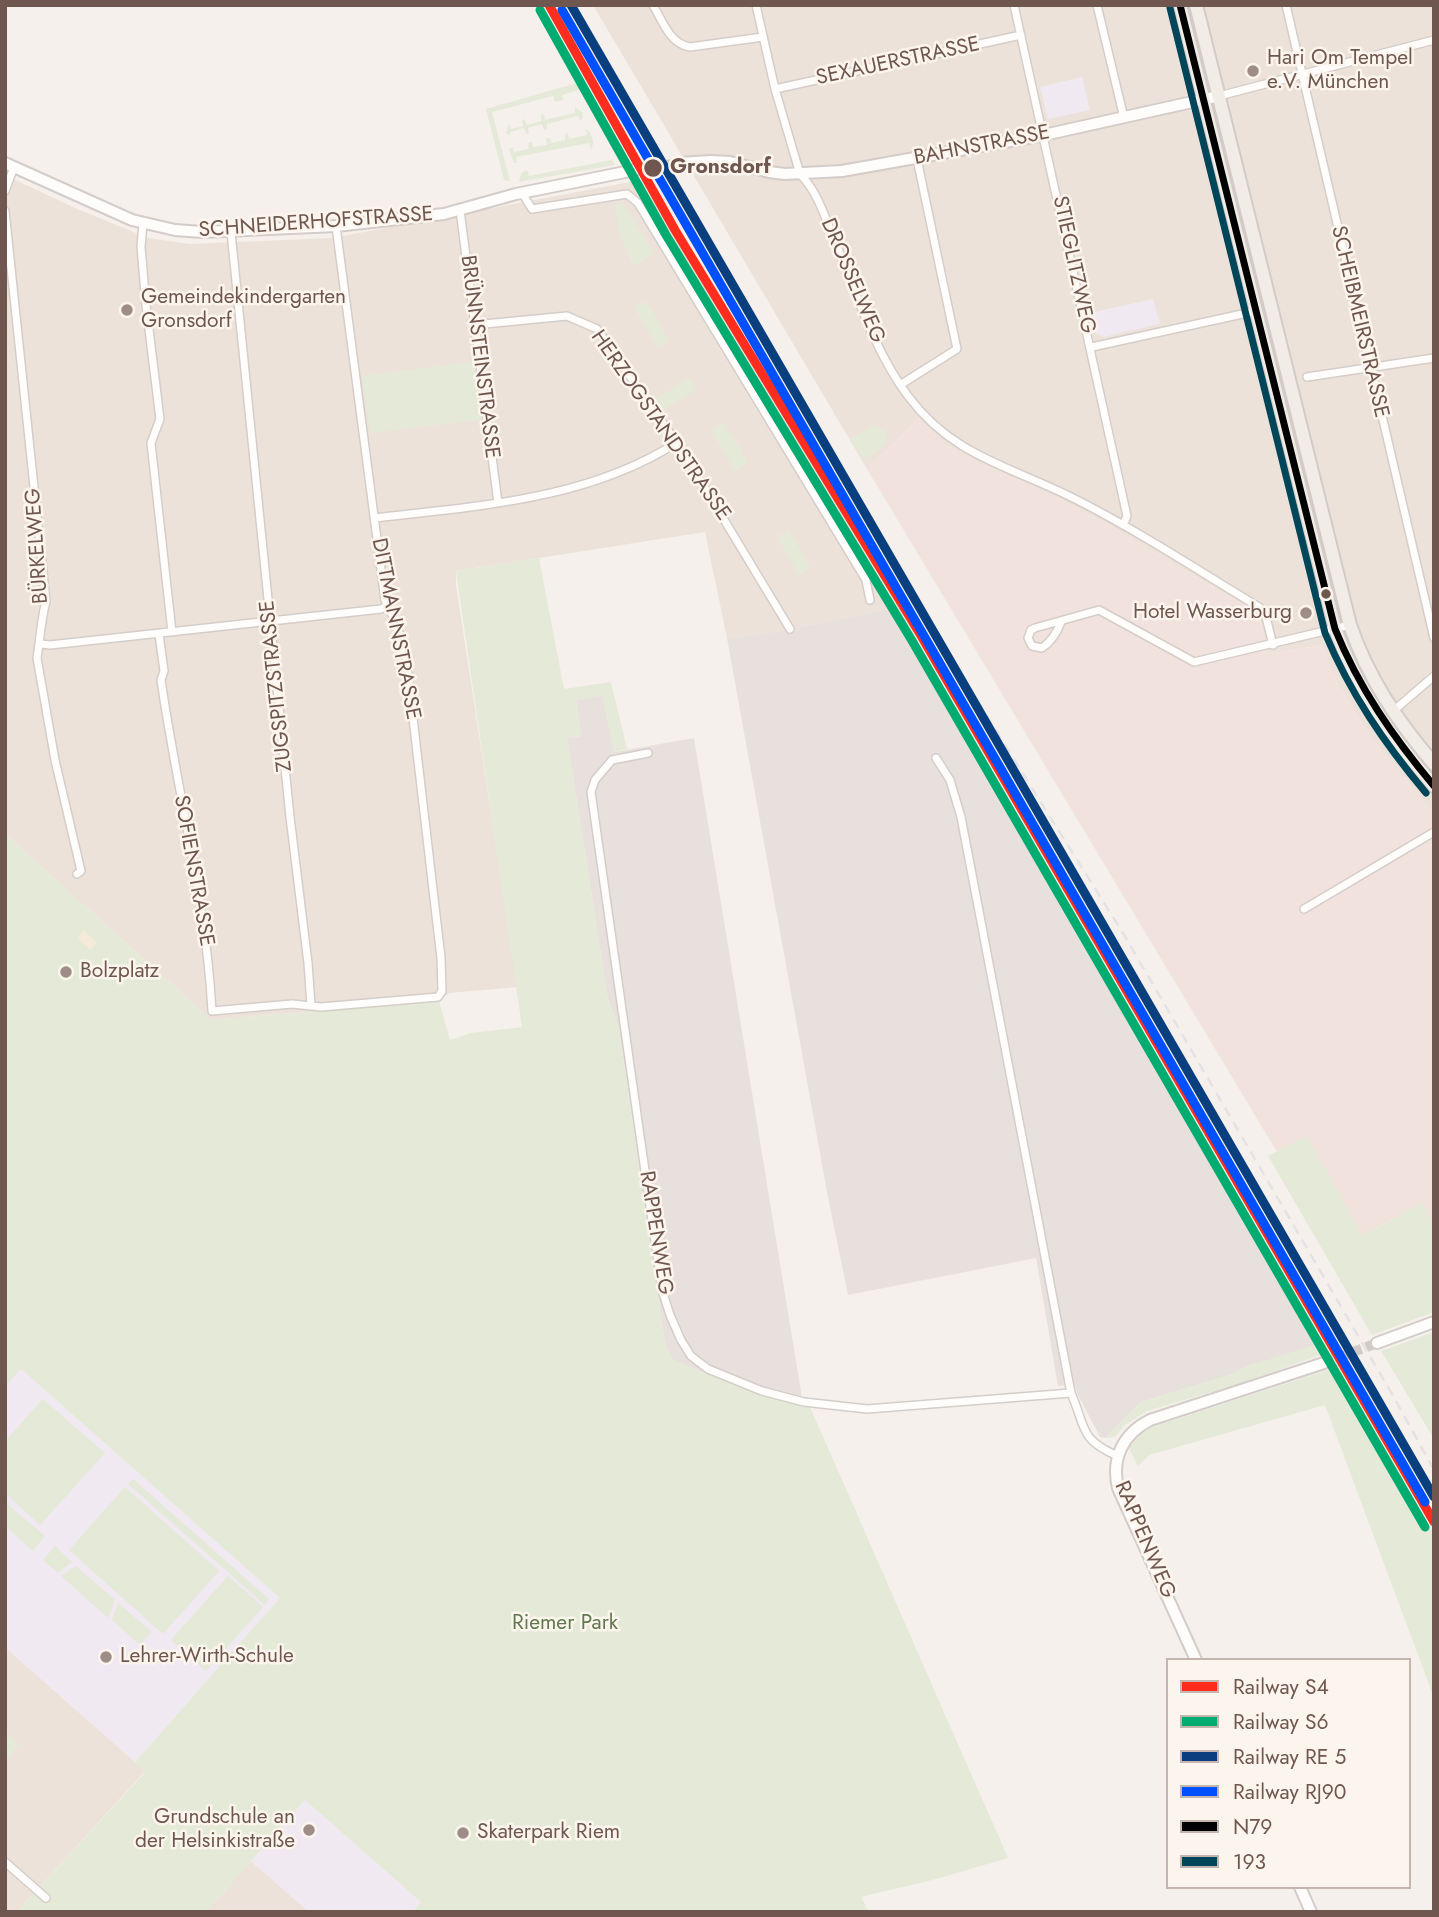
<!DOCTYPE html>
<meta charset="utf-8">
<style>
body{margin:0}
#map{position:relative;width:1439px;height:1917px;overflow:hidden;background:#f5f0eb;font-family:Jost,sans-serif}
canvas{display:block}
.frame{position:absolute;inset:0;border:7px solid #6f574f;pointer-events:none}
.legend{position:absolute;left:1166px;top:1658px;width:245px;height:231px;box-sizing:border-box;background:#fcf5ed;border:2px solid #c4b6ae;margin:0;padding:9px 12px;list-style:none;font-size:21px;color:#6f574f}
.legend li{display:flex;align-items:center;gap:14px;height:35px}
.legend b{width:35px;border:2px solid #c4b6ae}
</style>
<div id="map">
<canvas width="1439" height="1917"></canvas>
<div class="frame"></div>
<ul class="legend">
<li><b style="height:9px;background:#ff2d1d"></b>Railway S4</li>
<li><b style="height:9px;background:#00ac6f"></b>Railway S6</li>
<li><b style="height:9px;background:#093f7f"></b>Railway RE 5</li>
<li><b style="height:9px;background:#0050ff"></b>Railway RJ90</li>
<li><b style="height:9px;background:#000"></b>N79</li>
<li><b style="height:9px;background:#00465a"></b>193</li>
</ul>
</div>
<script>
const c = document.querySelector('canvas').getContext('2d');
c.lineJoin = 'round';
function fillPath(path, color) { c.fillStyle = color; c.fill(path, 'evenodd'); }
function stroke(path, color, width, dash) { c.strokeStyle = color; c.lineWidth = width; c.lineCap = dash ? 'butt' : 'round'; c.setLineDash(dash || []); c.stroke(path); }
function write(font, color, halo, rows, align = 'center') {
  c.font = font + ' Jost,sans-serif'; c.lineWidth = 5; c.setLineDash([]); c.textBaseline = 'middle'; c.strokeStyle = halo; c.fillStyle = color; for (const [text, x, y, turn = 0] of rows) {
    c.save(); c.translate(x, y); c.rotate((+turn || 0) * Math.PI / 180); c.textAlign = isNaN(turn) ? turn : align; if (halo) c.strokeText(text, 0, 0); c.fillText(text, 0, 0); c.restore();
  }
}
fillPath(new Path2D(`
 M593 5H1434V814L1370 737 1338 685 1322 645 1268 654 1259 617 1252 610 1095 517 1039 489 980 464 944 444 919 418 867 469Z
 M5 175 75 208 148 238 190 244 332 238 641 180 873 565 882 583 898 607 781 631 727 638 705 532 456 571V586L518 987 449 993 439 1001 211 1020 5 834Z
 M5 1647 145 1771 17 1912H5Z
 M251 1861 309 1912H206Z`), '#ede2d9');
fillPath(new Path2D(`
 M919 418 944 444 980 464 1039 489 1095 517 1252 610 1259 617 1268 654 1322 645 1338 685 1370 737 1434 814V1224L1422 1202 1363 1236 1307 1137 1277 1152 867 469Z`), '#f2e2dd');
fillPath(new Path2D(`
 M898 607 1320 1345 1248 1366 1230 1375 1141 1402 1105 1438 1100 1437 1077 1393 1075 1385 1058 1386 1036 1258 848 1295 827 1192 727 638 781 631Z
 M602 695 615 752 694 738 801 1392V1405L761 1395 672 1360 665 1344 619 1029 608 1000 567 738 581 736 576 700Z`), '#e7e0dc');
fillPath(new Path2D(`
 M1082 77 1090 110 1048 119 1040 87Z
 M1153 299 1160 324 1103 337 1096 333 1090 313Z
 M20 1368 281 1598 135 1762 5 1647V1386Z
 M305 1800 421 1902 413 1912H309L251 1861Z`), '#f1e9f1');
fillPath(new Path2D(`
 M584 81 630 162H621L582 89 562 95 563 100 555 102 553 96 492 112 510 181 504 180 486 109Z
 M575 107 582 112 583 118 580 121 578 116 547 124V129L544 130 542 124 528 128 529 134H526L524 128 510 132 511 136 506 133 509 123 511 129 523 126 522 120 524 119 527 125 541 121V115L544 114 545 120 575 113Z
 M586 129C593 134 595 143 591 150L589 143 516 157 517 163H514L509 149 512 147 514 152 529 149 528 143 532 142 533 147 547 145 546 138H550L552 143 565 140V134L568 133 569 139 587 135Z
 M612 160 615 165 519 182 521 173 527 170 529 176Z
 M623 203 654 254 634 266C622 245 617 227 615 205Z
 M646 301 669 340 658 347 634 308Z
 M473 362 480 420 370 433 362 376Z
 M689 378 697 389 663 410 656 399Z
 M724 422 748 463 735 471 711 430Z
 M875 425 887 433C886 448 875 454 863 459L850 439Z
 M789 530 811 568 799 575 777 537Z
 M539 558 564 689 611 682 627 749 614 752 602 696 576 700 581 736 567 738 608 1000 619 1029 665 1344 672 1360 761 1395 810 1407 1008 1858 936 1879 861 1897 869 1912H413L421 1902 305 1800 206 1912H17L145 1772 135 1762 280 1598 21 1369 5 1386V834L211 1020 439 1001 450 1040 471 1033 522 1027 456 571Z
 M1307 1136 1363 1236 1422 1202 1434 1224V1312L1372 1335 1268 1156Z
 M1434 1332V1439L1381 1351Z
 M1324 1342 1434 1534V1698L1325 1405 1149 1455 1138 1466 1129 1448 1140 1435 1153 1427 1331 1369 1323 1354 1235 1385 1147 1411 1125 1425 1115 1437 1105 1438 1141 1402 1230 1375 1248 1366Z
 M43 1399 105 1453 40 1525 5 1493V1441Z
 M133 1479 269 1599 265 1605 128 1484Z
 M125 1487 219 1571 163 1634 69 1550Z
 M5 1502 45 1536 33 1551 5 1526Z
 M55 1546 72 1562 58 1573 43 1560Z
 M76 1566 115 1600 108 1618 61 1576Z
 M228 1576 263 1607 206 1671 171 1640Z
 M118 1603 152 1632 140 1645 112 1620Z
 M5 1732 19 1745 5 1761Z`), '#e4ead7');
fillPath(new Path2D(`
 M84 930 97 943 90 950 77 938Z`), '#f4ead7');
stroke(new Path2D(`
 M635 170 678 163
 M1324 1363 1377 1343`), '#d4cac4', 10, [10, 5]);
const street = new Path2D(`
 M653 5C663 22 670 44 690 47L763 37
 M756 5 775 89 800 174C818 192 826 220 836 244 857 295 875 352 908 396 954 458 1014 467 1077 500 1140 532 1199 571 1259 607L1266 617 1273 645
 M1014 5 1127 516 1123 525
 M1097 5 1124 118
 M1286 5 1434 638
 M775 89 1021 35
 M1219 96 1434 40
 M5 191 14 167
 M522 193 532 209 627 194 638 203 866 580 870 600
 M460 210 498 503
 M5 211 46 601C41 620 40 639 37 658L55 760 81 871 77 874
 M143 223 141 247 146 305 160 419 151 443 172 632
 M231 232 290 817 308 963 311 1005
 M474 325 567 316 597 329 685 455 790 629
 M1092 347 1256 311
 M1307 377 1434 358
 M900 385 957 349 917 159
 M375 518C477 506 587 500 676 443
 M1061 622C1057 633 1052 641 1042 648L1032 646 1028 638 1031 630 1035 628 1099 610 1194 662 1350 625
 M159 634 164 671 161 680C177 791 206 899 212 1011L292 1004 321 1007 438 997 442 991 441 958 406 658 396 623 385 600 336 226
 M41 644 50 645 381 609 386 606
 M1392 712 1434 676
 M648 753 612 760 595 780 591 792 662 1290 670 1315 681 1340 691 1356 708 1369 762 1391 804 1402 867 1409 1071 1393
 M936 758 950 780 961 817 1071 1393C1086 1427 1079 1440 1118 1456
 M1304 909 1434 832
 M5 1862 46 1898`);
const secondary = new Path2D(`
 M5 163 132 220 175 230 202 232 336 226 444 214 516 194 635 170
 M678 163 711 161 730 162 769 172 785 174 842 171 1044 135 1219 96
 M1377 1343 1434 1322
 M1196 1660 1118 1488C1111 1458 1123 1434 1150 1420L1324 1363
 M1300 1887 1311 1912`);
const primary = new Path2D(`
 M1180 5 1335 629C1358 691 1391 736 1434 786
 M1196 5 1350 625C1368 678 1398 722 1434 764`);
stroke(street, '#d4cdc9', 10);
stroke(secondary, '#d4ccc8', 14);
stroke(primary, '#d3cbc7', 16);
stroke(street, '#fefdfc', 7);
stroke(secondary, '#fefdfc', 10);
stroke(primary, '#f1ece6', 12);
stroke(new Path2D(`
 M932 629 1123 933 1392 1394 1434 1470`), '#e4e2e4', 2.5, [10, 7]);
stroke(new Path2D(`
 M1180 5 1335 629C1359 688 1393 737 1434 786`), '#000', 7);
stroke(new Path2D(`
 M1170 8 1325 633C1350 693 1384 743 1426 793`), '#00465a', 7);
stroke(new Path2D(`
 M549 5 675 230 920 634 1434 1522`), '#ff2d1d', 9);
stroke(new Path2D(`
 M540 10 666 235 911 639 1425 1527`), '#00ac6f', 9);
stroke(new Path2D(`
 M571 5 1434 1497`), '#093f7f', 9);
stroke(new Path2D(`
 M562 10 1425 1502`), '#0050ff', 9);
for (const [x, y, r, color] of [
 [1253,71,7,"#9e8d86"],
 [653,168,10,"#6f574f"],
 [127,310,7,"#9e8d86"],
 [1326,594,6,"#6f574f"],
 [1306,613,7,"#9e8d86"],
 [66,972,7,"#9e8d86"],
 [106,1657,7,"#9e8d86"],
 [309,1830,7,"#9e8d86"],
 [463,1833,7,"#9e8d86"]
]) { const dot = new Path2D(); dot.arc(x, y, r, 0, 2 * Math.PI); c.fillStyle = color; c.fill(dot); stroke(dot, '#fcf5ed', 2.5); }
write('21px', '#6f574f', '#fcf5ed', [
 ["Hari Om Tempel",1267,59],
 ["e.V. München",1267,83],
 ["Gemeindekindergarten",141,298],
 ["Gronsdorf",141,322],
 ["Hotel Wasserburg",1292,613,"right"],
 ["Bolzplatz",80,972],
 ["Lehrer-Wirth-Schule",120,1657],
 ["Grundschule an",295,1818,"right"],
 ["der Helsinkistraße",295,1842,"right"],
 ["Skaterpark Riem",477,1833]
], 'left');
write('21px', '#6f574f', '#fcf5ed', [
 ["SEXAUERSTRASSE",898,62,-12],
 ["BAHNSTRASSE",982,146,-11],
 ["SCHNEIDERHOFSTRASSE",316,223,-4],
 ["STIEGLITZWEG",1073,265,78],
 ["DROSSELWEG",852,281,67],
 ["SCHEIBMEIRSTRASSE",1359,322,77],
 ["BRÜNNSTEINSTRASSE",479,357,83],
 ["HERZOGSTANDSTRASSE",660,426,55],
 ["BÜRKELWEG",38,546,-94],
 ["DITTMANNSTRASSE",395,629,79],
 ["ZUGSPITZSTRASSE",277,686,-96],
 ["SOFIENSTRASSE",193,871,80],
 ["RAPPENWEG",655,1233,81],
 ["RAPPENWEG",1144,1540,67]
]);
write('bold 21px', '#6f574f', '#fcf5ed', [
 ["Gronsdorf",670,168]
], 'left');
write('21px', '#5e794c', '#fcf5ed', [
 ["Riemer Park",565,1624]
]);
</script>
